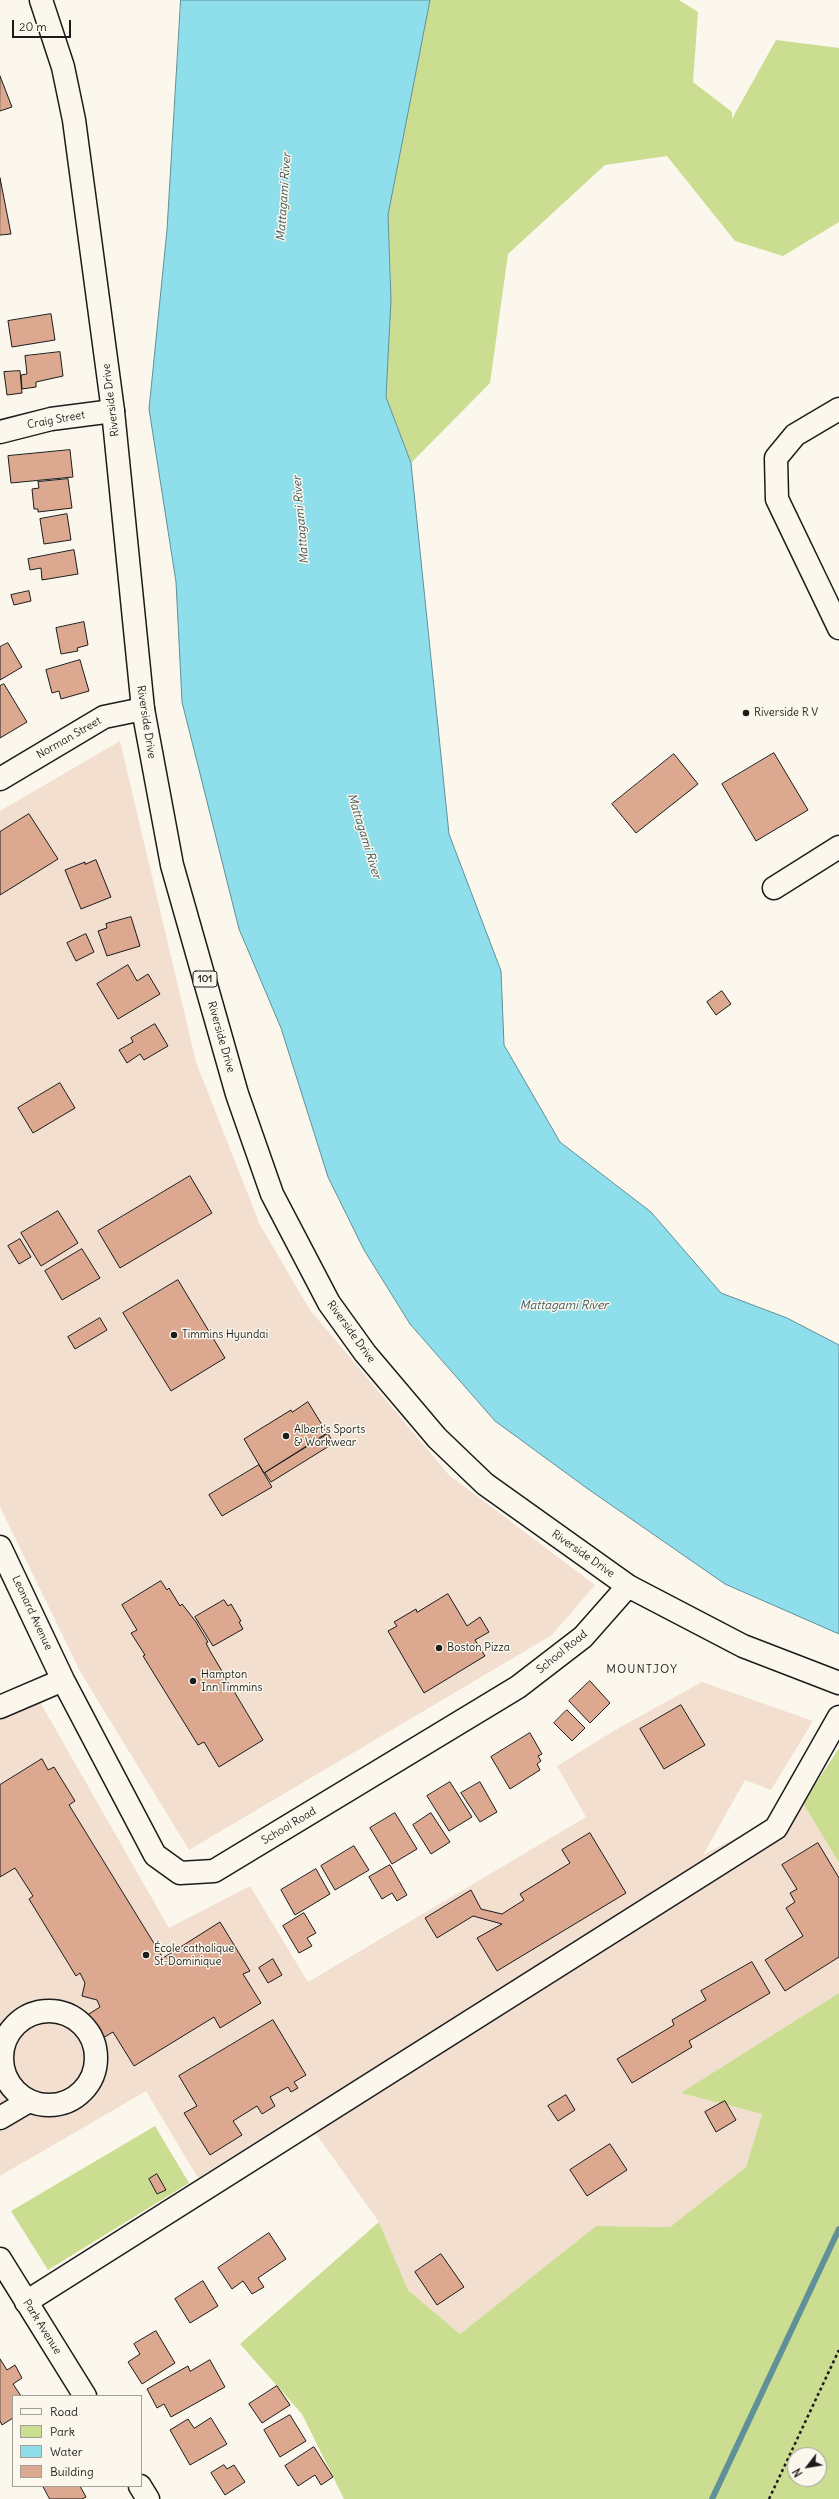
<!DOCTYPE html>
<meta charset="utf-8">
<style>
body{margin:0}
#map{position:relative;width:839px;height:2499px;overflow:hidden;background:#fbf7ec;font-family:Delius,sans-serif}
canvas{display:block}
.legend{position:absolute;left:12px;top:2395px;width:130px;height:92px;box-sizing:border-box;background:#fbf7ec;border:1px solid #a29f99;margin:0;padding:5px 7px;list-style:none;font-size:12px;color:#1c1c1c}
.legend li{display:flex;align-items:center;gap:8px;height:20px}
.legend b{width:20px;border:1px solid #a29f99}
.north{position:absolute;left:787px;top:2447px;width:40px;height:40px;box-sizing:border-box;background:#fbf7ec;border:1px solid #a29f99;border-radius:50%;rotate:239deg;font-size:11px;font-weight:700;line-height:16px;text-align:center;color:#1c1c1c}
.north::after{content:'';display:block;margin:auto;width:14px;height:18px;background:#1c1c1c;clip-path:polygon(50% 0,100% 100%,50% 72%,0 100%)}
.scale{position:absolute;left:12px;top:20px;width:59px;height:18px;box-sizing:border-box;border:2px solid #1c1c1c;border-top:0;padding-left:5px;font-size:12px;line-height:14px;white-space:nowrap;color:#1c1c1c;-webkit-text-stroke:3px #fbf7ec;paint-order:stroke}
</style>
<div id="map">
<canvas width="839" height="2499"></canvas>
<ul class="legend">
<li><b style="height:5px;background:#fbf7ec"></b>Road</li>
<li><b style="height:11px;background:#cbdd91"></b>Park</li>
<li><b style="height:11px;background:#8edeeb"></b>Water</li>
<li><b style="height:11px;background:#dca890"></b>Building</li>
</ul>
<div class="north">N</div>
<div class="scale">20 m</div>
</div>
<script>
const c = document.querySelector('canvas').getContext('2d');
c.lineJoin = 'round';
function fillPath(path, color) { c.fillStyle = color; c.fill(path, 'evenodd'); }
function stroke(path, color, width, dash) { c.strokeStyle = color; c.lineWidth = width; c.lineCap = dash ? 'butt' : 'round'; c.setLineDash(dash || []); c.stroke(path); }
function write(font, color, halo, rows, align = 'center') {
  c.font = font + ' Delius,sans-serif'; c.lineWidth = 3; c.setLineDash([]); c.textBaseline = 'middle'; c.strokeStyle = halo; c.fillStyle = color; for (const [text, x, y, turn = 0] of rows) {
    c.save(); c.translate(x, y); c.rotate((+turn || 0) * Math.PI / 180); c.textAlign = isNaN(turn) ? turn : align; if (halo) c.strokeText(text, 0, 0); c.fillText(text, 0, 0); c.restore();
  }
}
fillPath(new Path2D(`
 M120 741 196 1062 260 1225 310 1310 449 1475 595 1585 552 1635 189 1850 81 1673 0 1507V811Z
 M702 1682 813 1721 771 1790 745 1780 703 1855 803 1803 839 1863V1993L682 2093 762 2114 746 2167 670 2227 596 2226 460 2334 408 2290 379 2222 301 2113 198 2178 146 2091 0 2176V1718L40 1702 169 1928 250 1886 308 1982 586 1817 557 1766 617 1729Z`), '#f2dfd0');
fillPath(new Path2D(`
 M430 0H679L698 12 693 82 732 112V119L776 40 839 48V222L783 256 735 241 667 156 605 165 508 254 490 383 411 463 386 397 391 283 388 215Z
 M839 1748V1863L803 1803Z
 M839 1993V2499H344L302 2414 240 2344 379 2222 408 2290 460 2334 596 2226 670 2227 746 2167 762 2114 681 2093ZM795 2455H819V2479H795Z
 M155 2126 189 2183 48 2270 11 2211Z`), '#cbdd91');
const water = new Path2D(`
 M181 0H430L388 215 391 300 386 397 411 463 449 834 501 971 504 1045 560 1142 651 1212 721 1293 787 1318 839 1345V1634L725 1584 588 1489 495 1421 410 1324 364 1250 328 1177 281 1028 239 929 182 702 176 582 149 409 167 230Z`);
fillPath(water, '#8edeeb');
stroke(water, '#609098', 1);
stroke(new Path2D(`
 M712 2499 839 2229`), '#609098', 6);
const building = new Path2D(`
 M0 76 12 107 0 111Z
 M0 178 11 234 0 235Z
 M51 314 55 340 12 347 8 321Z
 M60 352 63 376 36 382V387L22 389 21 375 27 374 25 356Z
 M20 371 22 393 7 395 4 372Z
 M70 450 73 477 11 483 8 456Z
 M68 479 72 508 38 512V509H34L32 489 39 488 38 482Z
 M67 514 71 540 44 544 40 519Z
 M74 550 78 574 42 580 41 568 30 570 28 559Z
 M29 591 31 601 14 605 11 595Z
 M84 622 88 645 77 648 78 651 61 654 56 628Z
 M8 643 22 667 0 680V647Z
 M80 660 89 691 61 699 59 691 52 693 46 670Z
 M4 684 27 722 0 738V686Z
 M774 753 808 810 756 841 722 784Z
 M674 754 698 784 636 833 612 804Z
 M29 814 58 859 0 895V832Z
 M96 860 111 897 81 909 65 870 85 862V864Z
 M131 917 140 946 107 956 98 931 107 928 106 924Z
 M86 934 94 952 76 961 67 943Z
 M128 965 137 981 148 974 160 994 118 1019 97 984Z
 M722 991 731 1004 716 1015 707 1002Z
 M155 1024 168 1046 144 1060 140 1054 127 1063 119 1050 133 1042 131 1038Z
 M60 1083 75 1108 33 1133 18 1108Z
 M190 1176 212 1213 120 1268 98 1231Z
 M58 1211 78 1243 41 1266 21 1233Z
 M20 1239 31 1257 19 1264 8 1246Z
 M82 1249 100 1278 62 1300 45 1271Z
 M178 1280 225 1358 171 1391 123 1313Z
 M100 1318 107 1330 75 1349 68 1337Z
 M308 1402 327 1433 264 1473 244 1439 291 1410 292 1412Z
 M328 1434 334 1443 271 1482 265 1473Z
 M259 1465 272 1487 222 1516 209 1495Z
 M161 1581 167 1590 169 1588 180 1606 182 1604 196 1622 208 1642 206 1643 210 1651 263 1740 219 1767 204 1742 198 1745 143 1656 145 1655 131 1633 137 1630 122 1605Z
 M448 1594 467 1626 480 1617 489 1632 475 1640 485 1656 424 1693 388 1631 397 1626 394 1622 416 1609 417 1612Z
 M224 1600 228 1606 231 1604 241 1621 239 1622 243 1629 213 1646 195 1617Z
 M590 1681 610 1703 590 1723 569 1701Z
 M681 1705 705 1745 664 1769 640 1729Z
 M567 1710 585 1728 572 1741 554 1723Z
 M530 1733 542 1754 538 1756 541 1761 537 1764 540 1770 510 1789 491 1757Z
 M42 1759 48 1770 54 1767 75 1801 69 1805 163 1958 220 1922 250 1971 243 1974 261 2003 220 2028 214 2017 134 2066 113 2032 98 2041 84 2017 100 2007 97 2000 82 1996 85 1983 80 1973 76 1976 29 1899 33 1896 15 1868 0 1877V1785Z
 M450 1782 472 1817 449 1831 427 1796Z
 M480 1782 497 1812 480 1822 461 1793Z
 M395 1813 417 1849 392 1864 370 1828Z
 M431 1813 450 1842 431 1854 413 1825Z
 M590 1833 626 1893 497 1971 477 1938 502 1924 473 1916 437 1938 425 1918 471 1890 481 1909 502 1914 524 1900 520 1894 570 1863 562 1850Z
 M818 1843 839 1878V1957L785 1991 765 1960 803 1936 786 1908 795 1902 790 1893 797 1889 782 1865Z
 M354 1846 369 1870 335 1890 321 1866Z
 M390 1865 407 1895 397 1901 392 1893 382 1899 369 1877Z
 M316 1869 330 1894 295 1915 281 1890Z
 M304 1913 316 1933 307 1938 312 1946 299 1953 283 1926Z
 M273 1959 282 1975 268 1983 259 1968Z
 M752 1962 770 1993 689 2041 692 2047 632 2083 617 2059 674 2025 672 2020 706 2000 701 1991Z
 M273 2020 306 2075 294 2082 298 2088 291 2092 288 2087 270 2097 275 2106 262 2114 257 2106 233 2121 242 2135 210 2155 184 2113 197 2106 179 2076Z
 M566 2095 575 2110 558 2121 548 2106Z
 M725 2101 736 2120 716 2132 705 2112Z
 M610 2144 627 2170 587 2196 570 2170Z
 M157 2174 166 2190 157 2194 149 2179Z
 M269 2233 286 2259 258 2278 264 2287 252 2294 243 2281 232 2289 218 2268Z
 M441 2254 464 2287 437 2305 415 2272Z
 M203 2281 218 2306 190 2323 175 2299Z
 M156 2331 175 2363 142 2384 128 2362 140 2354 134 2344Z
 M0 2359 7 2370 15 2365 22 2378 13 2384 21 2396H13V2418L2 2425 0 2421Z
 M210 2360 225 2387 171 2417 164 2404 157 2408 147 2389 188 2366 190 2371Z
 M277 2386 290 2405 262 2423 249 2404Z
 M290 2415 306 2441 280 2457 264 2430Z
 M211 2418 227 2444 190 2465 170 2430 188 2419 194 2428Z
 M314 2447 333 2477 321 2485 315 2475 298 2486 285 2466Z
 M224 2465 227 2469 234 2465 245 2482 225 2495 211 2473Z
 M43 2486H80L86 2497 82 2499H50Z`);
fillPath(building, '#dca890');
stroke(building, '#1c1c1c', 1);
const minor = new Path2D(`
 M839 409 795 435 776 458 777 499 839 628
 M0 432 51 419 113 411
 M0 779 104 717 143 709
 M774 888 839 847
 M0 1547 63 1680 155 1855 180 1873 214 1871 518 1687 583 1637 628 1586
 M0 1707 63 1680
 M2 2058a47 47 0 1 1 94 0a47 47 0 1 1-94 0Z
 M0 2118 29 2101
 M0 2259 85 2396
 M26 2302 776 1828 839 1717
 M140 2486 148 2499`);
const major = new Path2D(`
 M41 0 63 67 74 120 113 411 143 709 172 865 237 1094 272 1194 329 1303 365 1353 437 1438 485 1484 628 1586 743 1646 839 1683`);
stroke(minor, '#1c1c1c', 25);
stroke(major, '#1c1c1c', 25);
stroke(new Path2D(`
 M769 2499 839 2350`), '#1c1c1c', 2.5, [3, 3]);
stroke(minor, '#fbf7ec', 22);
stroke(major, '#fbf7ec', 22);
for (const [x, y, r, color] of [
 [746,713,4,"#1c1c1c"],
 [174,1335,4,"#1c1c1c"],
 [286,1436,4,"#1c1c1c"],
 [439,1648,4,"#1c1c1c"],
 [193,1681,4,"#1c1c1c"],
 [146,1955,4,"#1c1c1c"]
]) { const dot = new Path2D(); dot.arc(x, y, r, 0, 2 * Math.PI); c.fillStyle = color; c.fill(dot); stroke(dot, '#fbf7ec', 1.5); }
for (const [x, y, w] of [
 [205,979,24]
]) { const box = new Path2D(); box.roundRect(x - w / 2, y - 8, w, 16, 3); c.fillStyle = '#fbf7ec'; c.fill(box); stroke(box, '#1c1c1c', 1); }
write('bold 10px', '#1c1c1c', null, [
 ["101",205,979]
]);
write('11px', '#1c1c1c', '#fbf7ec', [
 ["Riverside Drive",111,400,-97],
 ["Craig Street",56,420,-10],
 ["Riverside Drive",146,722,81],
 ["Norman Street",69,738,-30],
 ["Riverside Drive",221,1037,74],
 ["Riverside Drive",351,1332,54],
 ["Riverside Drive",583,1554,35],
 ["Leonard Avenue",32,1613,65],
 ["School Road",562,1652,-39],
 ["School Road",289,1826,-31],
 ["Park Avenue",42,2327,58]
]);
write('11px', '#1c1c1c', '#fbf7ec', [
 ["Riverside R V",754,713],
 ["Timmins Hyundai",182,1335],
 ["Albert's Sports",294,1430],
 ["& Workwear",294,1443],
 ["Boston Pizza",447,1648],
 ["Hampton",201,1675],
 ["Inn Timmins",201,1688],
 ["École catholique",154,1949],
 ["St-Dominique",154,1962]
], 'left');
write('italic 12px', '#3e565a', '#fbf7ec', [
 ["Mattagami River",284,197,-86],
 ["Mattagami River",301,520,-95],
 ["Mattagami River",364,836,73],
 ["Mattagami River",564,1306]
]);
c.letterSpacing = '1px';
write('12px', '#1c1c1c', '#fbf7ec', [
 ["MOUNTJOY",642,1670]
]);
c.letterSpacing = '0px';
</script>
